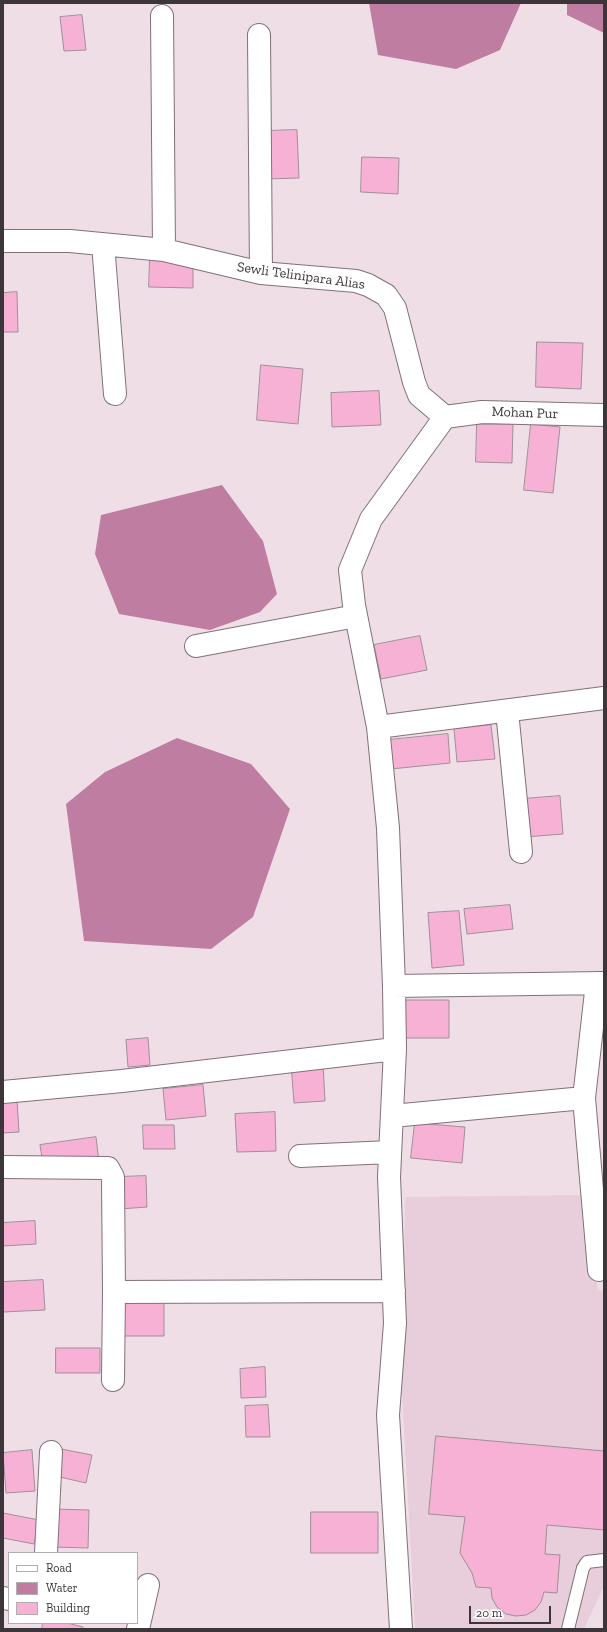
<!DOCTYPE html>
<style>
body{margin:0}
#map{position:relative;width:607px;height:1632px;overflow:hidden;background:#f0dee7;font-family:"Zilla Slab",serif}
canvas{display:block}
.frame{position:absolute;inset:0;border:4px solid #3c3539;pointer-events:none}
.legend{position:absolute;left:8px;top:1552px;width:130px;height:72px;box-sizing:border-box;background:#fff;border:1px solid #b1aeb0;margin:0;padding:5px 7px;list-style:none;font-size:12px;color:#3c3539}
.legend li{display:flex;align-items:center;gap:8px;height:20px}
.legend b{width:20px;border:1px solid #b1aeb0}
.scale{position:absolute;left:469px;top:1606px;width:82px;height:18px;box-sizing:border-box;border:2px solid #3c3539;border-top:0;padding-left:5px;font-size:12px;line-height:14px;white-space:nowrap;color:#3c3539;-webkit-text-stroke:3px #fff;paint-order:stroke}
</style>
<div id="map">
<canvas width="607" height="1632"></canvas>
<div class="frame"></div>
<ul class="legend">
<li><b style="height:5px;background:#fff"></b>Road</li>
<li><b style="height:11px;background:#bf7ea1"></b>Water</li>
<li><b style="height:11px;background:#f6b1d5"></b>Building</li>
</ul>
<div class="scale">20 m</div>
</div>
<script>
const c = document.querySelector('canvas').getContext('2d');
c.lineJoin = 'round';
function fillPath(path, color) { c.fillStyle = color; c.fill(path, 'evenodd'); }
function stroke(path, color, width, dash) { c.strokeStyle = color; c.lineWidth = width; c.lineCap = dash ? 'butt' : 'round'; c.setLineDash(dash || []); c.stroke(path); }
function write(font, color, halo, rows, align = 'center') {
  c.font = font + ' "Zilla Slab",serif'; c.lineWidth = 3; c.setLineDash([]); c.textBaseline = 'middle'; c.strokeStyle = halo; c.fillStyle = color; for (const [text, x, y, turn = 0] of rows) {
    c.save(); c.translate(x, y); c.rotate((+turn || 0) * Math.PI / 180); c.textAlign = isNaN(turn) ? turn : align; if (halo) c.strokeText(text, 0, 0); c.fillText(text, 0, 0); c.restore();
  }
}
fillPath(new Path2D(`
 M587 1195 598 1290 604 1291V1586L584 1629H415L402 1393 405 1197Z`), '#e8cedb');
fillPath(new Path2D(`
 M369 3H521L500 50 456 69 378 55Z
 M567 3H604V33L567 15Z
 M222 485 263 541 277 594 260 612 210 630 119 614 95 554 101 515Z
 M177 738 251 764 290 809 253 917 211 949 84 941 66 804 105 772Z`), '#bf7ea1');
const building = new Path2D(`
 M82 15 86 50 64 51 60 17Z
 M297 130 299 178 266 179 264 131Z
 M362 157 399 158 398 194 361 192Z
 M150 259 193 260V288L149 287Z
 M17 292 18 332H3V293Z
 M537 342 583 343 581 389 536 387Z
 M261 365 303 369 298 424 257 420Z
 M379 391 381 425 332 427 331 393Z
 M477 424H513L512 463 476 462Z
 M531 424 560 427 553 493 524 490Z
 M420 636 427 670 381 679 374 645Z
 M491 725 495 759 457 762 454 729Z
 M448 734 450 763 391 769 388 740Z
 M560 796 563 834 525 837 522 799Z
 M510 905 513 929 467 934 464 909Z
 M459 911 464 965 432 968 428 913Z
 M403 1000H449V1038H403Z
 M148 1038 150 1065 128 1067 126 1040Z
 M323 1063 325 1101 294 1103 291 1064Z
 M203 1085 206 1116 166 1120 163 1089Z
 M17 1100 19 1132 3 1133V1101Z
 M275 1112 276 1151 237 1152 235 1114Z
 M415 1123 465 1127 462 1163 411 1158Z
 M143 1125H174L175 1149H144Z
 M96 1137 100 1170 45 1177 40 1145Z
 M146 1176 147 1207 120 1209 118 1177Z
 M35 1221 36 1244 3 1246V1223Z
 M43 1280 45 1310 3 1312V1282Z
 M122 1298H164V1336H122Z
 M56 1348H100V1373H56Z
 M265 1367 266 1397 241 1398 240 1369Z
 M268 1405 270 1437H246L245 1406Z
 M436 1436 604 1451V1530L547 1525 545 1554 560 1555 557 1593 544 1592 541 1602 535 1610 526 1615 516 1616 506 1614 497 1607 492 1598 491 1588 476 1587 472 1573 460 1553 465 1517 429 1514Z
 M56 1448 92 1455 86 1483 51 1475Z
 M32 1450 35 1491 6 1493 3 1453Z
 M54 1509 89 1510 88 1548 52 1547Z
 M311 1512H378V1553H311Z
 M3 1513 39 1520 34 1544 3 1538Z
 M43 1623H67L83 1627V1629H42Z`);
fillPath(building, '#f6b1d5');
stroke(building, '#a08f97', 1);
const lane = new Path2D(`
 M568 1629 583 1568 587 1562 604 1560`);
const street = new Path2D(`
 M162 16 164 250
 M259 35 261 273
 M3 241H70L164 250 261 273 356 281 368 285 386 295 395 308 414 382 419 395 445 417
 M103 244 115 394
 M445 417 482 412 604 415
 M196 646 356 616
 M507 711 521 852
 M378 727 604 698
 M597 983 584 1098 599 1270
 M394 986 604 983
 M3 1092 122 1081 395 1049
 M392 1116 584 1098
 M300 1156 390 1152
 M3 1167 108 1168 113 1177 114 1292 113 1380
 M114 1292 394 1291
 M46 1553 51 1452
 M3 1598 9 1599
 M138 1629 148 1585
 M401 1629 388 1415 395 1323 389 1177 395 1049 394 986 388 828 378 727 354 605 350 570 371 519 445 417`);
stroke(lane, '#817179', 14);
stroke(street, '#817179', 24);
stroke(lane, '#fff', 12);
stroke(street, '#fff', 22);
write('14px', '#3c3539', '#fff', [
 ["Sewli Telinipara Alias",301,276,8],
 ["Mohan Pur",525,413,2]
]);
</script>
